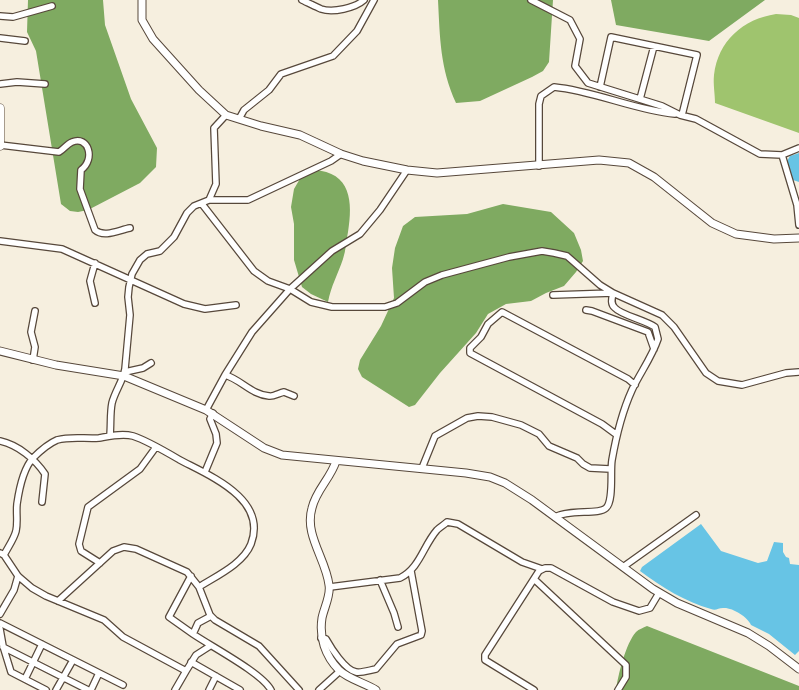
<!DOCTYPE html>
<style>
body{margin:0}
canvas{display:block;background:#f6efdf}
</style>
<canvas width="799" height="690"></canvas>
<script>
const c = document.querySelector('canvas').getContext('2d');
c.lineJoin = 'round';
function fillPath(path, color) { c.fillStyle = color; c.fill(path, 'evenodd'); }
function stroke(path, color, width, dash) { c.strokeStyle = color; c.lineWidth = width; c.lineCap = dash ? 'butt' : 'round'; c.setLineDash(dash || []); c.stroke(path); }
fillPath(new Path2D(`
 M776 14 791 15 799 18V133L715 103C715 94 713 84 714 75 718 41 743 19 776 14Z`), '#9fc46e');
fillPath(new Path2D(`
 M28 0H103L105 25 131 99 157 148 156 167 140 183 88 210 78 212 70 211 61 204 36 51 27 32Z
 M438 0H553L549 62 543 71 532 77 480 101 456 103C440 68 440 38 438 0Z
 M611 0H765L709 41 616 25Z
 M314 170C351 172 353 202 348 232 346 241 346 250 343 259 338 274 331 286 328 302L311 294 302 287 294 260V224L291 207 294 189 301 177Z
 M503 204 551 212 574 233 581 250 583 261 576 272 564 286 546 293 531 301 506 304 488 314 476 333 440 373 415 405 409 407 362 377 358 369 360 360 381 326 394 298 392 268 395 248 403 226 415 217 467 214Z
 M647 626 799 686V690H616C618 675 626 643 636 632 639 629 643 628 647 626Z`), '#7faa61');
fillPath(new Path2D(`
 M799 153V182L793 180 787 161 790 156Z
 M701 524 721 551 758 563 767 561 774 542 783 543V552L786 557 789 558 790 564 799 565V651L795 655 769 634 751 625C748 617 732 607 723 608 718 608 716 611 711 609 685 602 662 587 640 571L642 567Z`), '#67c4e5');
const minor = new Path2D(`
 M302 0C308 3 315 6 321 9 333 13 355 8 364 0
 M531 0 570 20 580 39 575 66 588 83 662 106 680 115 696 119 760 154 782 155 799 148
 M0 16 13 17 52 6
 M0 38 25 41
 M0 84 17 82 45 84
 M600 87 611 37 697 55 682 115
 M640 99 654 46
 M239 119 244 110 269 90 281 74 333 56 357 31 374 0
 M0 145 59 152C64 149 67 144 72 142 88 135 96 159 81 170L80 189 95 230C104 238 119 230 130 228
 M782 155 797 205 799 225
 M539 166V104L541 96 554 87C595 91 634 110 675 114
 M209 200 216 184 214 128 226 115
 M202 204 254 271 268 281 290 289 311 302 332 307H385L397 303 425 282 442 275 509 257 542 251 554 253 567 256 600 285 613 293 662 315 674 327 706 373 718 381 742 385 786 373 799 372
 M0 241 62 249 184 304 205 309 236 305
 M553 295 613 293
 M95 303 90 281 95 263
 M586 310 592 311 648 332 654 349
 M33 360 35 347 31 332 35 311
 M125 372 143 368 151 363
 M225 375C240 379 252 395 269 396 273 397 279 393 284 392L294 396
 M206 410 225 375 252 332 290 289 332 251 360 234 380 210 407 170
 M110 435C111 424 110 413 112 403 115 391 123 381 125 369L130 315 128 297 129 287 132 274 140 260 147 254 160 251 174 237 187 213 194 206 209 200H248L331 161 341 154
 M617 435 602 424 470 353V348L481 337 488 324 502 312 628 379 635 385
 M0 441C18 445 35 459 45 474L42 502
 M422 468 435 436 467 418 478 416 492 417 521 425 539 434 549 446 577 458 583 464 590 468 610 469
 M205 472 217 443 216 434 210 419 213 413
 M555 517C569 509 599 515 606 508 614 501 610 471 612 460 616 437 622 412 632 390 640 373 652 357 658 339L655 327C645 320 621 315 615 308 610 304 612 298 613 293
 M0 553 4 555 18 576 32 588 46 596 104 620 123 637 186 671 175 690
 M4 555C8 547 14 539 16 531 18 522 16 513 17 504 19 490 23 469 33 458 39 452 50 443 57 440 71 436 85 439 99 438 110 436 122 433 133 436 146 440 168 453 180 460 210 476 268 499 251 544 243 564 216 576 199 587
 M100 563 81 551 79 544 88 507 140 469 156 447
 M623 567 696 515
 M191 576 169 617 193 634
 M534 579 626 665V677L618 690
 M380 580 394 613 398 627
 M330 587 400 578C420 568 423 546 437 530 440 527 444 525 447 522L458 524 522 562 542 569
 M58 601 113 551 124 547 136 549 187 572 199 587 210 615 215 620 259 646 299 690
 M0 614 14 590 18 576
 M211 616 198 623 193 634C212 647 262 673 271 690
 M0 623 123 685
 M0 629 3 646 11 672 46 690
 M321 638 326 639C331 648 345 670 356 672 362 673 370 670 376 669L397 644 421 635 422 631 411 571
 M3 647 88 690
 M191 662 240 690
 M186 671 196 655 210 646
 M25 679 42 644
 M56 690 73 660
 M91 690 99 673
 M209 690 216 676
 M319 690 340 671
 M534 690 485 660V655L539 571 545 568H551L613 602 639 611 650 608 659 593`);
const tertiary = new Path2D(`
 M142 0V20L153 39 199 90 226 115 261 126 300 135 341 154 363 161 407 170 437 173 599 160 629 163 654 177 712 223 736 234 774 239 799 238
 M0 351 56 365 124 376 206 410 264 448 282 455 466 473 490 477 505 483 532 500 653 589 677 603 748 633 769 646 799 669
 M336 461C331 478 316 490 312 508 304 535 326 559 329 585 331 595 324 608 322 618 319 637 325 656 339 670 348 679 365 683 376 690`);
const secondary = new Path2D(`
 M0 108V146`);
stroke(minor, '#57483b', 8);
stroke(tertiary, '#57483b', 9);
stroke(secondary, '#57483b', 9);
stroke(minor, '#fff', 5.5);
stroke(tertiary, '#fff', 7);
stroke(secondary, '#fff', 8);
</script>
